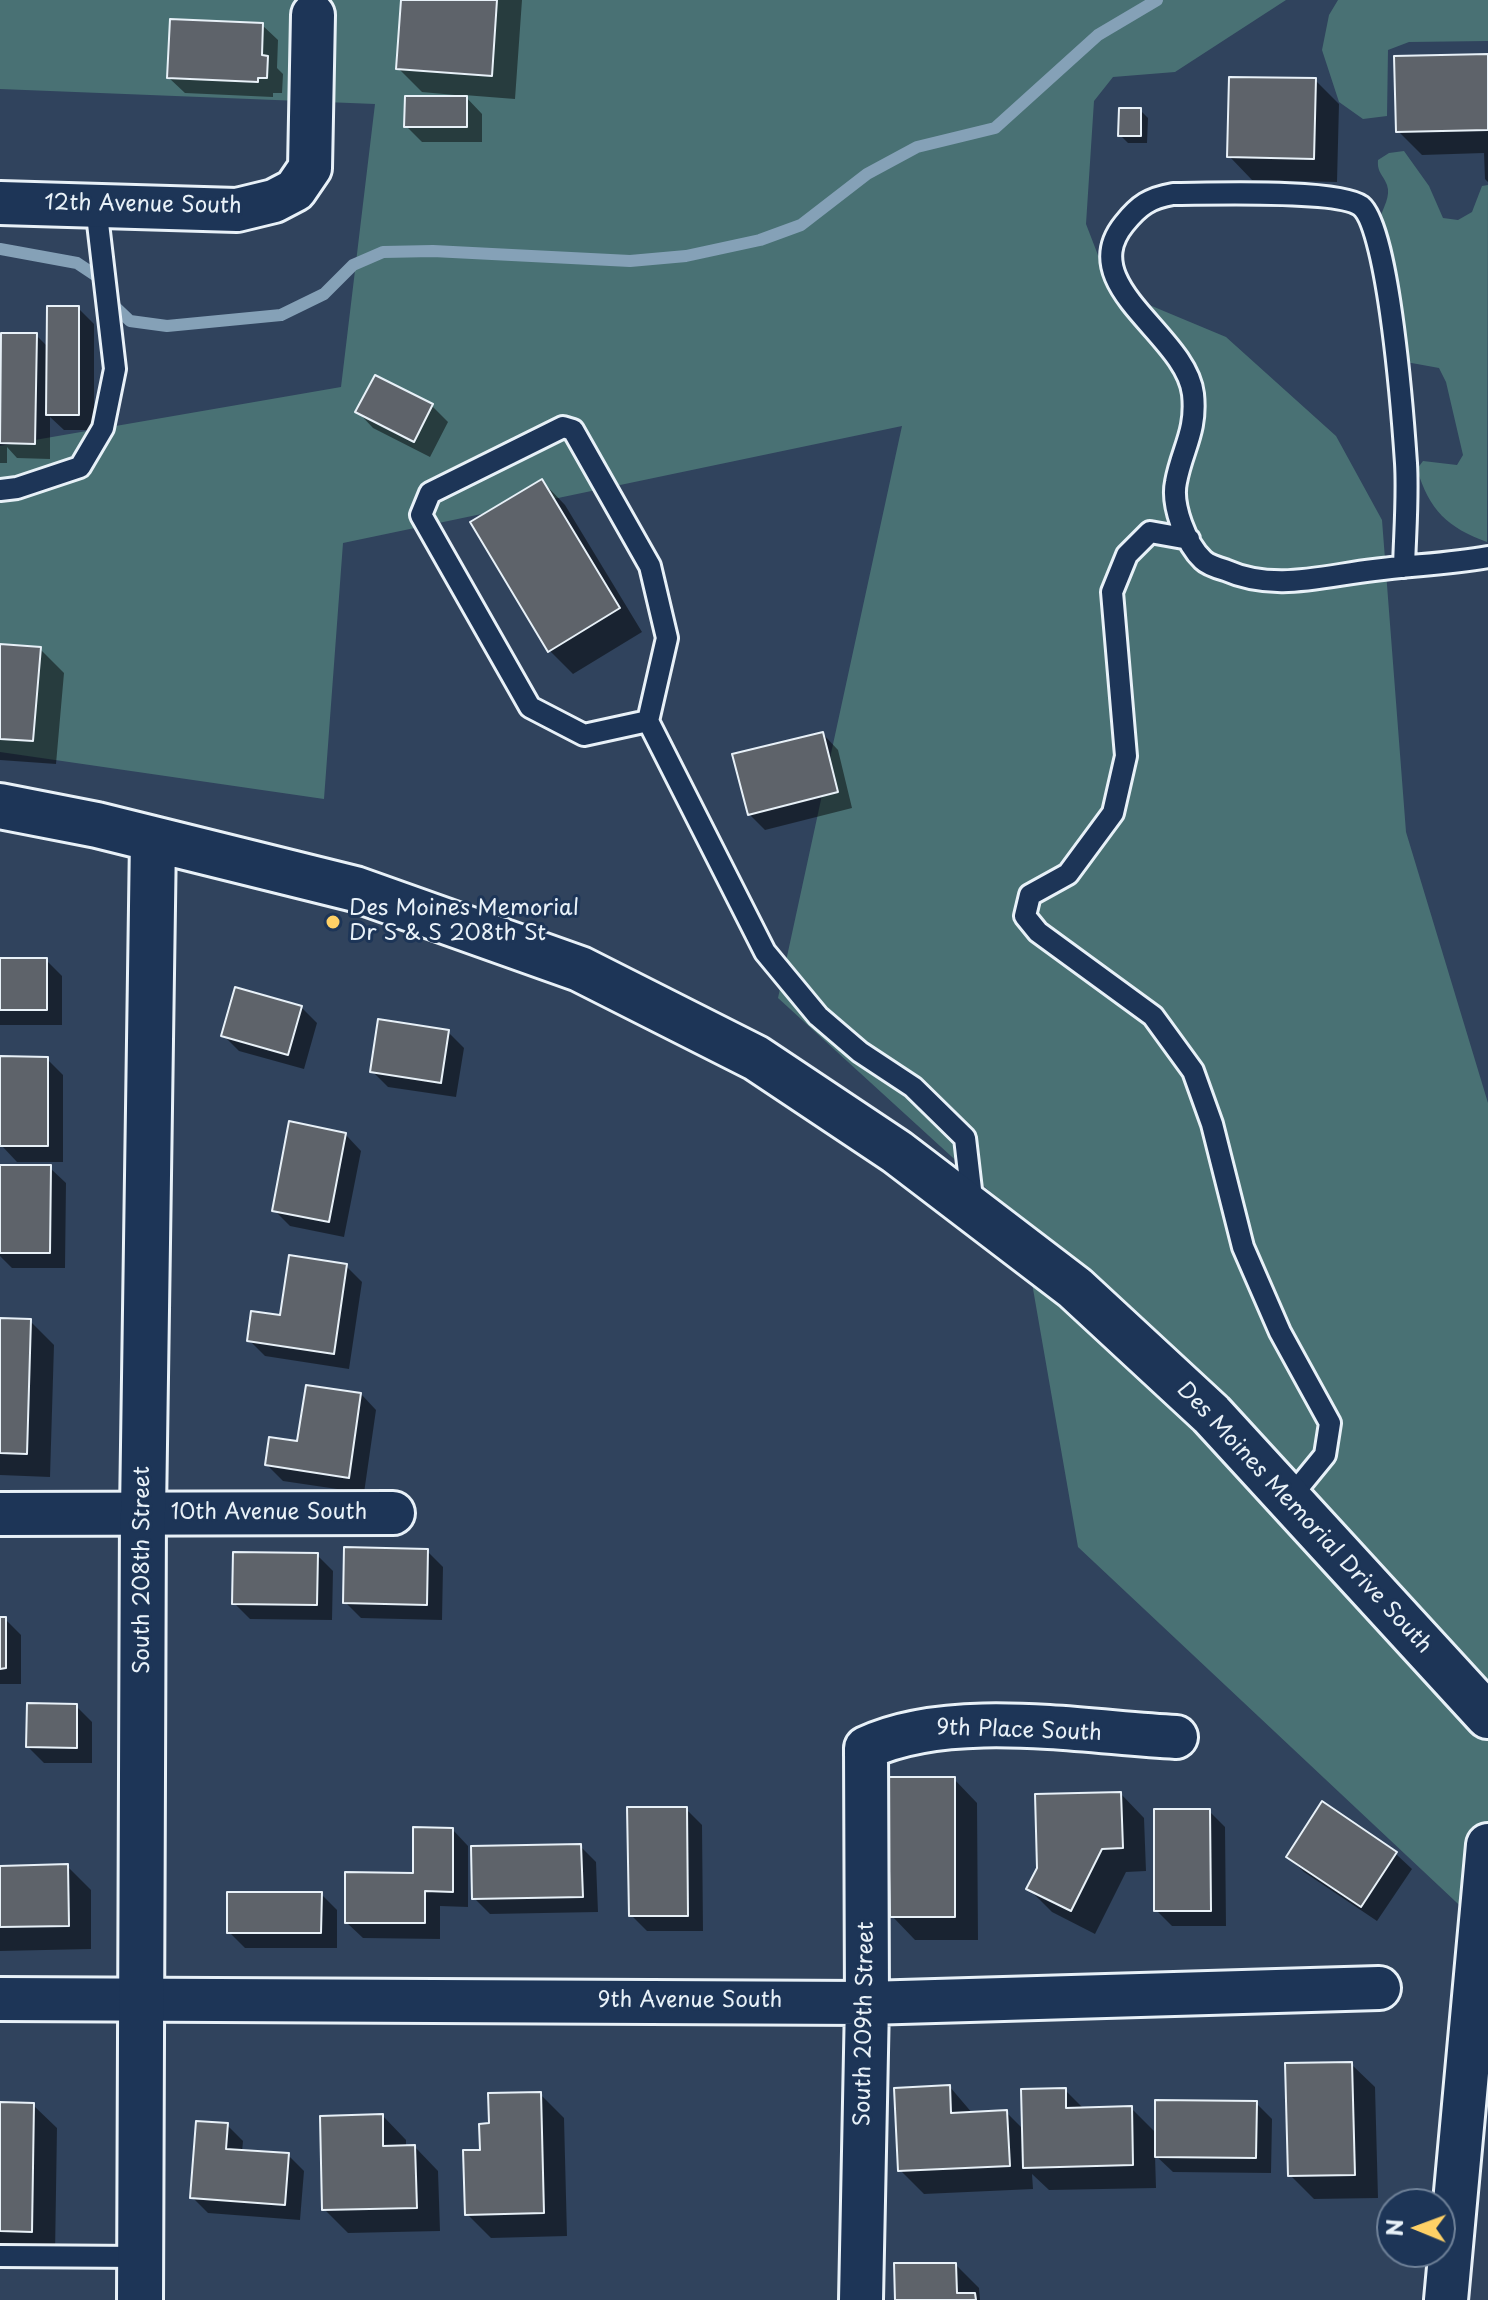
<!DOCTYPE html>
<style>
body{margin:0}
#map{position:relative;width:1488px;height:2300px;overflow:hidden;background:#30435d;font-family:"Playpen Sans",sans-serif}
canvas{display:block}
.north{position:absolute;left:1376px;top:2188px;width:80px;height:80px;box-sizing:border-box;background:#1d3557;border:2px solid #6e8097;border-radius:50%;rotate:271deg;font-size:22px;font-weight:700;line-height:32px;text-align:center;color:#e8f1f8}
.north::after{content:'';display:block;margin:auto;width:28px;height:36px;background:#ffd166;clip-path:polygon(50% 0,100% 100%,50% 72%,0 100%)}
</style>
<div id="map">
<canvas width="1488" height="2300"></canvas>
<div class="north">N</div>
</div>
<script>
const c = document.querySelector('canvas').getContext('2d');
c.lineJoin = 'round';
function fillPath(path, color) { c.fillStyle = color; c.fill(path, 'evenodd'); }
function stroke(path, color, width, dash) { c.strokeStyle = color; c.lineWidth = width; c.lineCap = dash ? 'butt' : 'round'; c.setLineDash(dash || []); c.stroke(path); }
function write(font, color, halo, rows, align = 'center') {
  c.font = font + ' "Playpen Sans",sans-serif'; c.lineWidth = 6; c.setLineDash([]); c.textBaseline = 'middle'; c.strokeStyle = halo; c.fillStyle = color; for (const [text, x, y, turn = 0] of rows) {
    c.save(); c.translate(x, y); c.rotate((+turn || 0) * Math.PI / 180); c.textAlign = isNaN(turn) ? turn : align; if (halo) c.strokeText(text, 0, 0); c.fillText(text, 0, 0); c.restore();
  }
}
fillPath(new Path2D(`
 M0 0H1286L1175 72 1113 77 1094 101 1086 224 1111 289 1226 337 1336 436 1382 520 1406 832 1488 1103V1932L1078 1547 1021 1220 778 998 902 426 343 543 324 799 0 752V446L341 387 375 104 0 89Z
 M1338 0H1488V41L1409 42 1388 50 1387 116 1363 119 1339 102 1322 50 1329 15Z
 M1404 151 1429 186 1443 218 1458 220 1472 212 1482 186 1488 185 1487 542C1448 528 1429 510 1417 469L1423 461 1457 465 1463 455 1446 382 1439 368 1406 362 1380 218C1383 208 1391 196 1387 185 1383 174 1377 173 1378 160L1389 153Z`), '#497174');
fillPath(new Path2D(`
 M403 0H522L515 99 464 95 482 114V142H422L406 126 455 95 422 92 398 68Z
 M262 25 278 40 277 68 283 74 282 93H273V97L185 93 169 78Z
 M1488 56V182L1485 179 1484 153 1422 155 1398 131Z
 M1315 80 1339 104 1337 182 1252 180 1229 156Z
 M1140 110 1148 118 1147 143H1128L1120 135Z
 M78 308 94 324V430H64L50 417V459L17 458 7 447V463H0V349L3 352 36 335 49 348Z
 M376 377 432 406 448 422 430 457 373 428 358 412Z
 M542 481 565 505 642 632 573 674 550 651Z
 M0 646 40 649 64 673 56 764 0 760Z
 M823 734 838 750 852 808 765 830 749 814Z
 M0 960H46L62 976V1025H0Z
 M301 1007 317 1023 304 1069 239 1051 223 1035Z
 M448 1032 464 1048 456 1097 388 1087 372 1071Z
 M47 1059 63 1075V1162H17L2 1146Z
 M346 1135 361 1151 344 1237 290 1226 274 1210Z
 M0 1167 50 1168 66 1183 65 1268H12L0 1256Z
 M346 1266 362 1282 349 1369 265 1356 249 1340Z
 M0 1320 30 1321 54 1345 50 1477 0 1475Z
 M361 1394 376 1410 364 1493 283 1481 267 1465Z
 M427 1551 443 1567 442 1620 361 1618 345 1602Z
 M317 1555 333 1571 332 1620 250 1619 234 1603Z
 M0 1619H5L21 1635V1684H0Z
 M76 1706 92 1722V1763H44L28 1747Z
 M954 1779 977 1803 978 1940H915L892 1916Z
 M1121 1794 1144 1818 1146 1871 1126 1872 1095 1934 1052 1912 1029 1889Z
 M1323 1804 1396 1854 1412 1869 1377 1921 1304 1872 1288 1857Z
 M686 1809 702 1825 703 1931H647L631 1915Z
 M1209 1811 1225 1827 1226 1926H1172L1156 1910Z
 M453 1830 468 1846V1907L440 1906V1939L363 1938 347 1923 415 1874Z
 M580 1846 596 1862 598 1912 490 1914 474 1898Z
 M67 1866 91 1890V1949L0 1951V1868Z
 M321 1894 337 1910V1948H245L229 1932Z
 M1351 2064 1375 2087 1378 2198 1314 2199 1290 2175Z
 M950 2087 973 2114 1006 2112 1024 2130 1065 2090 1084 2109 1131 2108 1157 2134 1256 2103 1272 2119 1271 2173 1173 2172 1155 2155 1156 2188 1049 2190 1032 2174 1033 2189 924 2194 900 2170Z
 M540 2094 564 2118 567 2236 491 2238 467 2214 482 2152 491 2125Z
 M0 2104 33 2105 57 2128 55 2255 0 2253Z
 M383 2116 406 2140V2147H415L438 2171 440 2231 348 2233 324 2209Z
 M227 2125 243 2141 242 2152 288 2155 304 2171 300 2220 208 2213 192 2197Z
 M956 2265 979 2288 980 2300H897Z`), '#0007');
stroke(new Path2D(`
 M0 249 77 263 98 277 107 299 130 321 167 326 281 315 324 294 353 265 383 252 433 251 630 261 686 256 760 240 801 225 867 174 917 147 995 128 1098 35 1157 0`), '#85a1b7', 12);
const building = new Path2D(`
 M401 0H497L492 76 396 69Z
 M170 19 263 23 262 55 268 56 267 78H258V82L167 78Z
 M1488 54V130L1396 132 1394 56Z
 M1229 77 1316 78 1314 159 1227 157Z
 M405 96H467V127H404Z
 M1119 108H1141V136H1118Z
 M47 306H79V415H46Z
 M1 333H37L35 444 0 443Z
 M375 375 433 404 414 442 355 412Z
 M542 479 620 608 548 652 470 522Z
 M0 644 41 647 33 741 0 739Z
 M823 732 838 792 748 815 732 754Z
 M0 958H47V1010H0Z
 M235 987 302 1006 288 1055 221 1036Z
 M378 1019 449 1030 441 1083 370 1072Z
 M0 1056 48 1057V1146H0Z
 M289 1121 346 1133 329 1222 272 1211Z
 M0 1165H51L50 1253H0Z
 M289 1255 347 1264 334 1354 247 1341 251 1311 280 1315Z
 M0 1318 31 1319 27 1454 0 1453Z
 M306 1385 361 1393 349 1478 265 1465 269 1437 297 1441Z
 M344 1547 428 1549 427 1605 343 1603Z
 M233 1552 318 1553 317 1605 232 1604Z
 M0 1617H6V1668L0 1669Z
 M27 1703 77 1704V1748L26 1747Z
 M887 1777H955V1917H890Z
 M1121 1792 1123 1848 1102 1849 1071 1911 1026 1889 1037 1868 1035 1794Z
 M1322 1801 1397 1852 1361 1907 1286 1857Z
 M627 1807H687L688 1916H629Z
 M1154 1809H1210L1211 1911H1154Z
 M413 1827 453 1828V1892L425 1891V1923H345V1872L413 1873Z
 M581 1844 583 1897 472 1899 471 1846Z
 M68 1864 69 1926 0 1927V1866Z
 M227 1892H322L321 1933H227Z
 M1352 2062 1355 2175 1288 2176 1285 2063Z
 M950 2085 951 2113 1007 2110 1010 2166 898 2171 894 2088Z
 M1066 2088V2108L1132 2106 1133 2165 1023 2168 1021 2089Z
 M541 2092 544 2213 465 2215 463 2150H480L479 2124 489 2123 488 2093Z
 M1155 2100 1257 2101 1256 2158 1155 2157Z
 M0 2102 34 2103 32 2232 0 2231Z
 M383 2114V2146L415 2145 417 2208 322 2210 320 2116Z
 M196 2121 228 2123 226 2149 289 2153 285 2205 190 2198Z
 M894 2263H956L957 2293H975L976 2300H895Z`);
fillPath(building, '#5e636a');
stroke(building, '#e8f1f8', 2);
const lane = new Path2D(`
 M0 490 17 488 80 467 103 428 115 369 96 206
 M1189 539 1150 532 1127 555 1112 592 1126 756 1113 813 1068 874 1030 895 1025 916 1038 932 1153 1016 1193 1071 1212 1124 1243 1247 1280 1332 1330 1423 1325 1455 1289 1499
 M1404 567C1405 532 1408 497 1406 463 1403 419 1389 229 1361 206 1339 189 1208 194 1173 194 1150 198 1139 205 1124 224 1074 286 1186 334 1193 394 1197 432 1182 449 1176 482 1171 505 1186 544 1203 560 1208 565 1218 568 1225 570 1274 592 1323 576 1374 570 1412 565 1450 564 1488 557
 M648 721 584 735 530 707 421 515 430 493 563 427 573 430 650 566 667 638 648 721 765 952 818 1016 860 1052 913 1087 965 1138 973 1207
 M0 2256 140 2257`);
const street = new Path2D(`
 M0 203 237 210 274 201 295 190 310 168 313 15
 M0 1514 393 1513
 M0 1999 867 2003 1379 1988
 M861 2300 867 2003 866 1748C951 1708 1082 1732 1176 1737
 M1446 2300 1488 1845`);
const secondary = new Path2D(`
 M0 806 97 825 355 889 580 969 756 1058 897 1152 1075 1288 1211 1414 1488 1716
 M140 2300 143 1512 153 839`);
stroke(lane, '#e8f1f8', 26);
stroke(street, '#e8f1f8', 48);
stroke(secondary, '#e8f1f8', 50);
stroke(lane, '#1d3557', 20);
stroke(street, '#1d3557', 42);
stroke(secondary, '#1d3557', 44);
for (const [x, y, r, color] of [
 [333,922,8,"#ffd166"]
]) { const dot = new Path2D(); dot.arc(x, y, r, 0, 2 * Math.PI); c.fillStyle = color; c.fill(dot); stroke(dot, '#1d3557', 3); }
write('22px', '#e8f1f8', '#1d3557', [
 ["12th Avenue South",143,205,1],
 ["10th Avenue South",269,1513],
 ["Des Moines Memorial Drive South",1304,1518,47],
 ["South 208th Street",143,1570,-90],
 ["9th Place South",1019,1731,2],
 ["9th Avenue South",690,2001],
 ["South 209th Street",865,2024,-89]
]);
write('22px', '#e8f1f8', '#1d3557', [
 ["Des Moines Memorial",349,909],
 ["Dr S & S 208th St",349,934]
], 'left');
</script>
